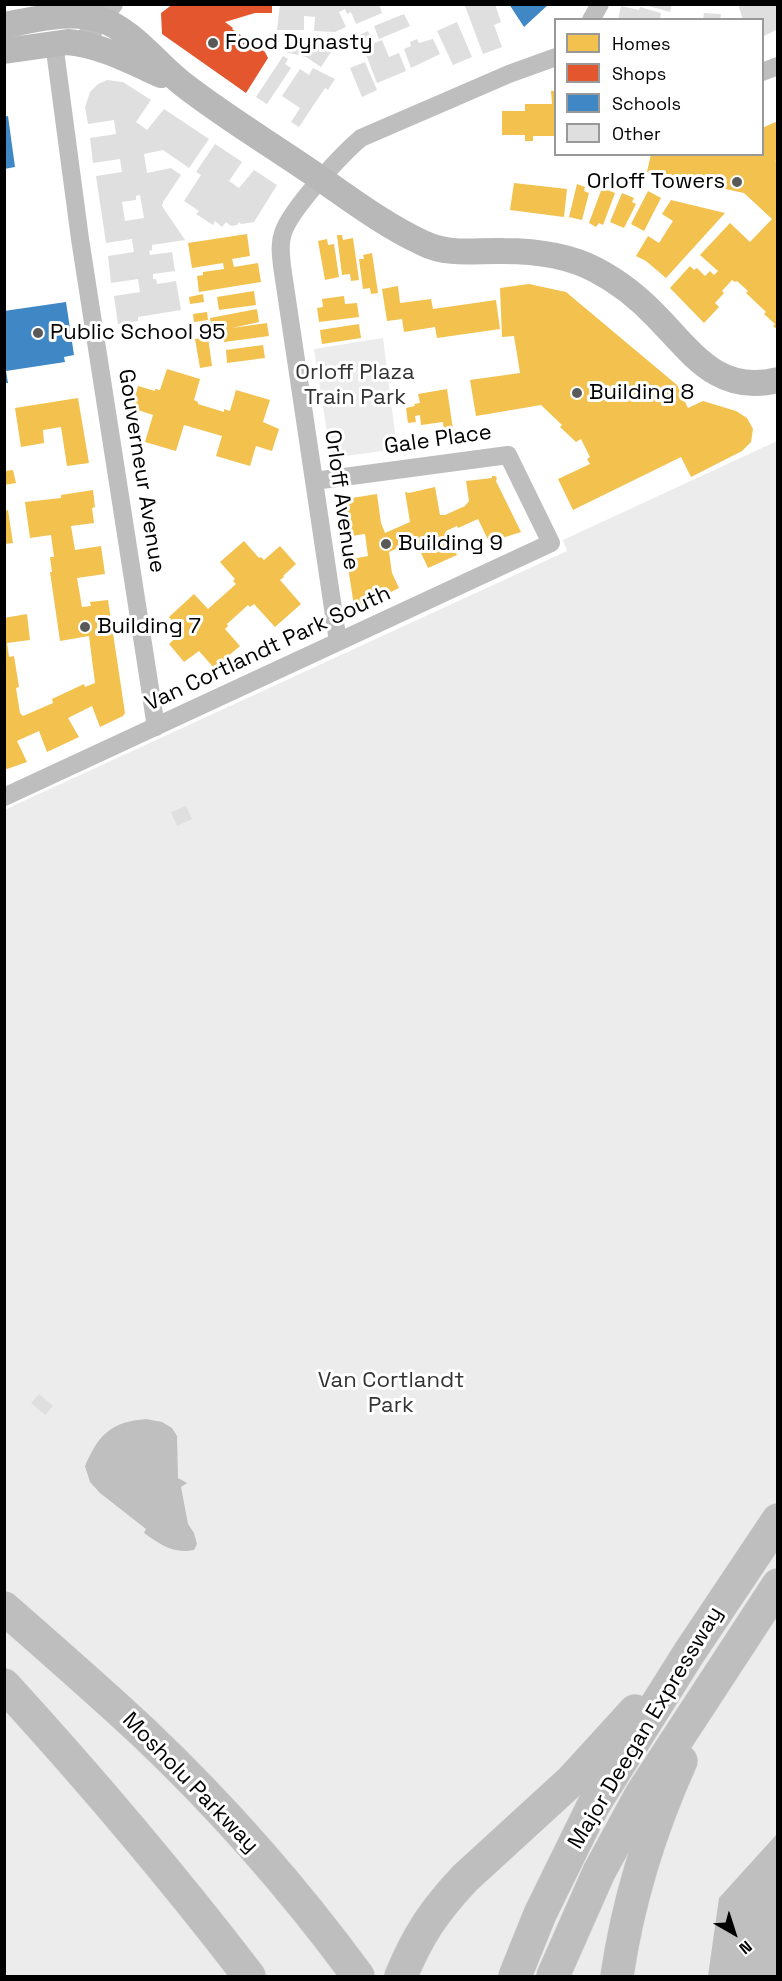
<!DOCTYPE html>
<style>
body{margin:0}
#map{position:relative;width:782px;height:1981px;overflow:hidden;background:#fff;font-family:"Space Grotesk",sans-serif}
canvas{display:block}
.frame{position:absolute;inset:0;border:6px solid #000;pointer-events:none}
.legend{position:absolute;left:554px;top:18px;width:210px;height:138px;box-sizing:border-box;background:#fff;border:2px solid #999;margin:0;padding:8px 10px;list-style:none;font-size:18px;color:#000}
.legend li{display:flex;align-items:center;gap:12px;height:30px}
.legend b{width:30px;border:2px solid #999}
.north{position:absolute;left:704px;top:1903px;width:60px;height:60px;-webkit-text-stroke:4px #fff;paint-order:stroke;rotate:141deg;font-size:16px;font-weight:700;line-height:24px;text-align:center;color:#000}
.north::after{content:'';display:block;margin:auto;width:21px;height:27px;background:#000;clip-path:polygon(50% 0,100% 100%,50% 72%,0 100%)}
</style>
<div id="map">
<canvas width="782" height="1981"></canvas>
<div class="frame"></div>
<ul class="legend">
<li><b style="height:16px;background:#f2c14e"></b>Homes</li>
<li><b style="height:16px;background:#e4572e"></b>Shops</li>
<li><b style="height:16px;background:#3f88c5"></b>Schools</li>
<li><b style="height:16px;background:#dfdfdf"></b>Other</li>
</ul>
<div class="north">N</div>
</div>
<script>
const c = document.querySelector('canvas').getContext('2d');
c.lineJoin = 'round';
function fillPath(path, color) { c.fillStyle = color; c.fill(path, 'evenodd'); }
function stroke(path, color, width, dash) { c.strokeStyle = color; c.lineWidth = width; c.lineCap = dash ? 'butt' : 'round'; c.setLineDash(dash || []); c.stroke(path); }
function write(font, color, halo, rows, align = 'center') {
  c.font = font + ' "Space Grotesk",sans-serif'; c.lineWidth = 6; c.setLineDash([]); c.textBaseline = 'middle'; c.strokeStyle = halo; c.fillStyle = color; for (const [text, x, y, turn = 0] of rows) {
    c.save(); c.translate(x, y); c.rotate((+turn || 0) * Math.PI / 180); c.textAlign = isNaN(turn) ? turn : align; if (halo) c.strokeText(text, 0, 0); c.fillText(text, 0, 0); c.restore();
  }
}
fillPath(new Path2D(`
 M383 338 397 449 331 458 314 349Z
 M777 441V1976H5L4 810 567 551 563 540Z`), '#ececec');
fillPath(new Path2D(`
 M146 1419 162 1422 172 1428 177 1436 178 1478 187 1483 181 1487 188 1524 194 1533 197 1544 194 1550C173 1554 161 1545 144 1533L146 1529 100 1493 90 1482 85 1466C99 1434 111 1422 146 1419Z
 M777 1834V1976H708L719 1898Z`), '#bfbfbf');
fillPath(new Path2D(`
 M551 91H556V136H533V141H525V135H502V111H525V104H552Z
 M778 121V160L775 161 778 163V330L773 326 775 324 764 314 766 312 746 293 748 291 737 281 735 282 732 280 722 291 724 293 715 303 719 307 704 323 670 288 690 266 694 270 697 268 705 276 710 271 714 275 718 271 700 255 730 223 750 242 772 219 744 193 647 172 651 154H762V128Z
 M514 183 567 189 564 217 510 210Z
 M577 184 585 187 584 191 589 193 582 220 569 217Z
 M602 188 615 193 603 225 599 223 596 227 589 223Z
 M648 191 661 198 644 231 631 224Z
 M622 193 634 198 632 202 636 204 624 228 610 222Z
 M671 200 725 213 666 278 646 261 636 256 648 236 659 243 673 221 662 214Z
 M247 234 250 256 232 259 234 267 258 263 261 282 199 292 197 276 203 275V272L224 269 223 263 192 268 188 243Z
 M337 235H342L343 240 353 238 359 280 351 281 350 274 342 275Z
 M327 239 328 245 334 244 339 277 325 280 318 241Z
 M372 253 378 293 371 294 370 288 363 289 359 259H364L363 255Z
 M529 284 566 292 677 385 688 408 703 401 736 411 747 418 753 429 751 442 742 451 691 477 681 457 573 510 558 479 590 464 587 459 590 457 581 439 576 442 560 427 562 425 541 405 476 416 470 380 520 373 514 336 502 337 500 288Z
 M398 286 400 303 431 299 433 309 496 300 500 329 437 338 435 327 404 332 402 319 387 321 382 289Z
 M254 291 256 305 219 310 217 297Z
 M203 294 204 302 190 304 189 297Z
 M344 296 345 304 357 303 359 317 319 322 317 308 323 307 322 299Z
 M257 309 259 322 232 328 267 323 269 336 224 342 222 328 217 329 215 324H211L210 318Z
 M207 312 208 320 194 322 193 314Z
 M359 324 361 338 322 344 320 330Z
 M208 337 212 366 200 368 195 339Z
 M263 345 265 358 227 363 226 350Z
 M167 369 200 379 194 400 198 402V404L224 412V409L230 411 236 390 270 400 263 422 279 429 272 451 256 446 250 466 216 456 222 436 184 425 176 451 145 442 153 415 132 408 138 386 155 391V389L160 390Z
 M447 389 454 436 445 437 443 422 421 425 420 415 415 416 416 422 408 423 406 408 415 406 414 404 420 403 418 394Z
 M78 398 89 463 67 466 61 427 43 430 44 443 21 447 15 408Z
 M13 470 16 483 4 485V471Z
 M492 476H495L497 478 496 481 521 532 499 539 500 541 491 546 478 519 458 528 457 526 446 531 457 555 428 568 415 540 389 552 392 573 399 588 377 599 376 597 368 601 367 603 358 608 354 606 347 560 368 556 365 534 344 537 339 500 377 494 381 523 385 533 410 522 405 492 409 493 435 487 440 515H445L465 506 469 501 466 481 492 478Z
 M93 490 95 507 92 508 94 523 71 526 75 550 101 546 105 574 77 578 82 607 91 606 90 602 108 600 125 713 123 716 100 727 92 706 68 718 79 737 47 752 39 731 17 741 27 762 4 770V618L27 614 30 640 7 643 9 657 14 656 19 687 16 688 20 713 23 716 53 703 52 699 84 684 85 687 95 683 89 636 60 641 50 572H52L50 557H54L51 535 30 538 25 502 61 498V495Z
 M8 510 13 543 4 544V511Z
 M244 541 259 558 261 557 264 560 280 546 296 564 283 576 284 577 280 580 301 604 275 627 254 604 250 607 248 605 227 624 228 626 225 629 240 646 214 668 199 651 184 662 169 644 182 632 169 617 194 594 208 609 236 584 233 581 235 579 220 562Z`), '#f2c14e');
fillPath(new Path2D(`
 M173 4H272V13H255L225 22 233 28 232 29 265 52 268 58 246 93 162 34 161 13Z`), '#e4572e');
fillPath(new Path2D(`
 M509 4H549L524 27Z
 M8 116 15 167 4 169V117Z
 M66 302 74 355 64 357 65 362 6 371 8 383H4V311Z`), '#3f88c5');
fillPath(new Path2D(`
 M280 4H379L382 13 356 24 351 12 347 14 345 9 339 12 346 27 335 32 314 31 315 17 304 16V30H277Z
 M469 4H495L501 22 494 25 502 47 483 54 465 6Z
 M641 4H672L670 12Z
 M738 4H778V29L762 37V20H743Z
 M621 6 639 10 640 7 661 13 660 20H618Z
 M704 13 721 14 720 20H703Z
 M404 14 410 26 379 39 374 26Z
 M457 22 472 57 453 65 437 31Z
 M368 31 372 41 361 46 357 36Z
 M417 39 419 43 433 39 440 54 411 68 404 49 411 46 410 42Z
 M294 40 316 41 331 52 321 67 306 57 286 52Z
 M382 40 389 57 399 53 406 71 377 83 363 47Z
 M283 56 288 59 285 64 291 68 267 104 256 97Z
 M365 62 377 90 362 97 350 68Z
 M313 68 335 79 328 90 325 88 299 127 291 122 300 108 282 96 300 69 309 75Z
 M107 80 123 82 151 100 136 122 147 130 164 109 209 139 189 168 163 150 144 154 147 173 171 168 181 175 163 202 162 206 185 240 152 245V250L149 251 150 255 172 252 175 271 153 274V279H156L157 284 176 281 181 310 138 317V321L118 324 114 296 140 292 138 279 111 283 108 256 134 252 132 239 106 243 96 176 122 172 120 159 93 163 90 138 116 134 114 120 88 124 85 107 90 92 98 84ZM140 195 144 218 125 221 122 202 136 200V196Z
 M215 144 242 162 229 181 239 188 254 170 277 185 254 222 241 224 239 222 237 225 231 226 226 222 222 227 215 221 213 225 196 214 199 211 184 201 201 175 196 172Z
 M186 806 192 819 177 826 171 812Z
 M39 1394 53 1406 45 1415 31 1403Z`), '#dfdfdf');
const motorway = new Path2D(`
 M4 1608C51 1649 98 1690 144 1733 222 1807 294 1889 358 1976
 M4 1685C90 1779 172 1876 249 1976
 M401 1976C418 1935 434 1911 465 1878L572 1780 635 1711
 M515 1976 540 1914 593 1806 689 1653 778 1520
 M553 1976 599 1872 642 1793 778 1585
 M617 1976C628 1901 650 1830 681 1761`);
stroke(motorway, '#dbdbdb', 34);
stroke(new Path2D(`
 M591 20 600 4
 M54 43 80 239 156 727
 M762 72 778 66
 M338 642 282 266C281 255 279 244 283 233 290 210 341 155 361 138L509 74 556 57
 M4 797 551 543 508 455 314 481`), '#bebebe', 18);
stroke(new Path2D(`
 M84 44 98 19 112 4`), '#bebebe', 22);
stroke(new Path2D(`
 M4 25C35 20 68 10 99 19 134 30 156 64 184 85 224 116 267 142 308 170 345 195 382 224 423 243 449 256 476 250 503 251 535 251 568 255 596 270 619 282 639 298 657 317 693 354 719 395 778 380
 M4 51 68 42C100 45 132 62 161 75`), '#b8b8b8', 26);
stroke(motorway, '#bebebe', 33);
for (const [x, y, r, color] of [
 [213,43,6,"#595959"],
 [737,182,6,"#595959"],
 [38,333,6,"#595959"],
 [577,393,6,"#595959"],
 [386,544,6,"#595959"],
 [85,627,6,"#595959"]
]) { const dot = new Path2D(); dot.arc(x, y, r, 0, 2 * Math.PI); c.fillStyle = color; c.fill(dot); stroke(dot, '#fff', 2); }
write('22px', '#000', '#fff', [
 ["Food Dynasty",225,43],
 ["Orloff Towers",725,182,"right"],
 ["Public School 95",50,333],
 ["Building 8",589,393],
 ["Building 9",398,544],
 ["Building 7",97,627]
], 'left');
write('22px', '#333', '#fff', [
 ["Orloff Plaza",355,373],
 ["Train Park",355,398],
 ["Van Cortlandt",391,1381],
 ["Park",391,1406]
]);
write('22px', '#000', '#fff', [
 ["Gale Place",438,440,-8],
 ["Gouverneur Avenue",141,471,81],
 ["Orloff Avenue",341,500,82],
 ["Van Cortlandt Park South",268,649,-25],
 ["Major Deegan Expressway",646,1728,-59],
 ["Mosholu Parkway",190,1783,46]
]);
</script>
